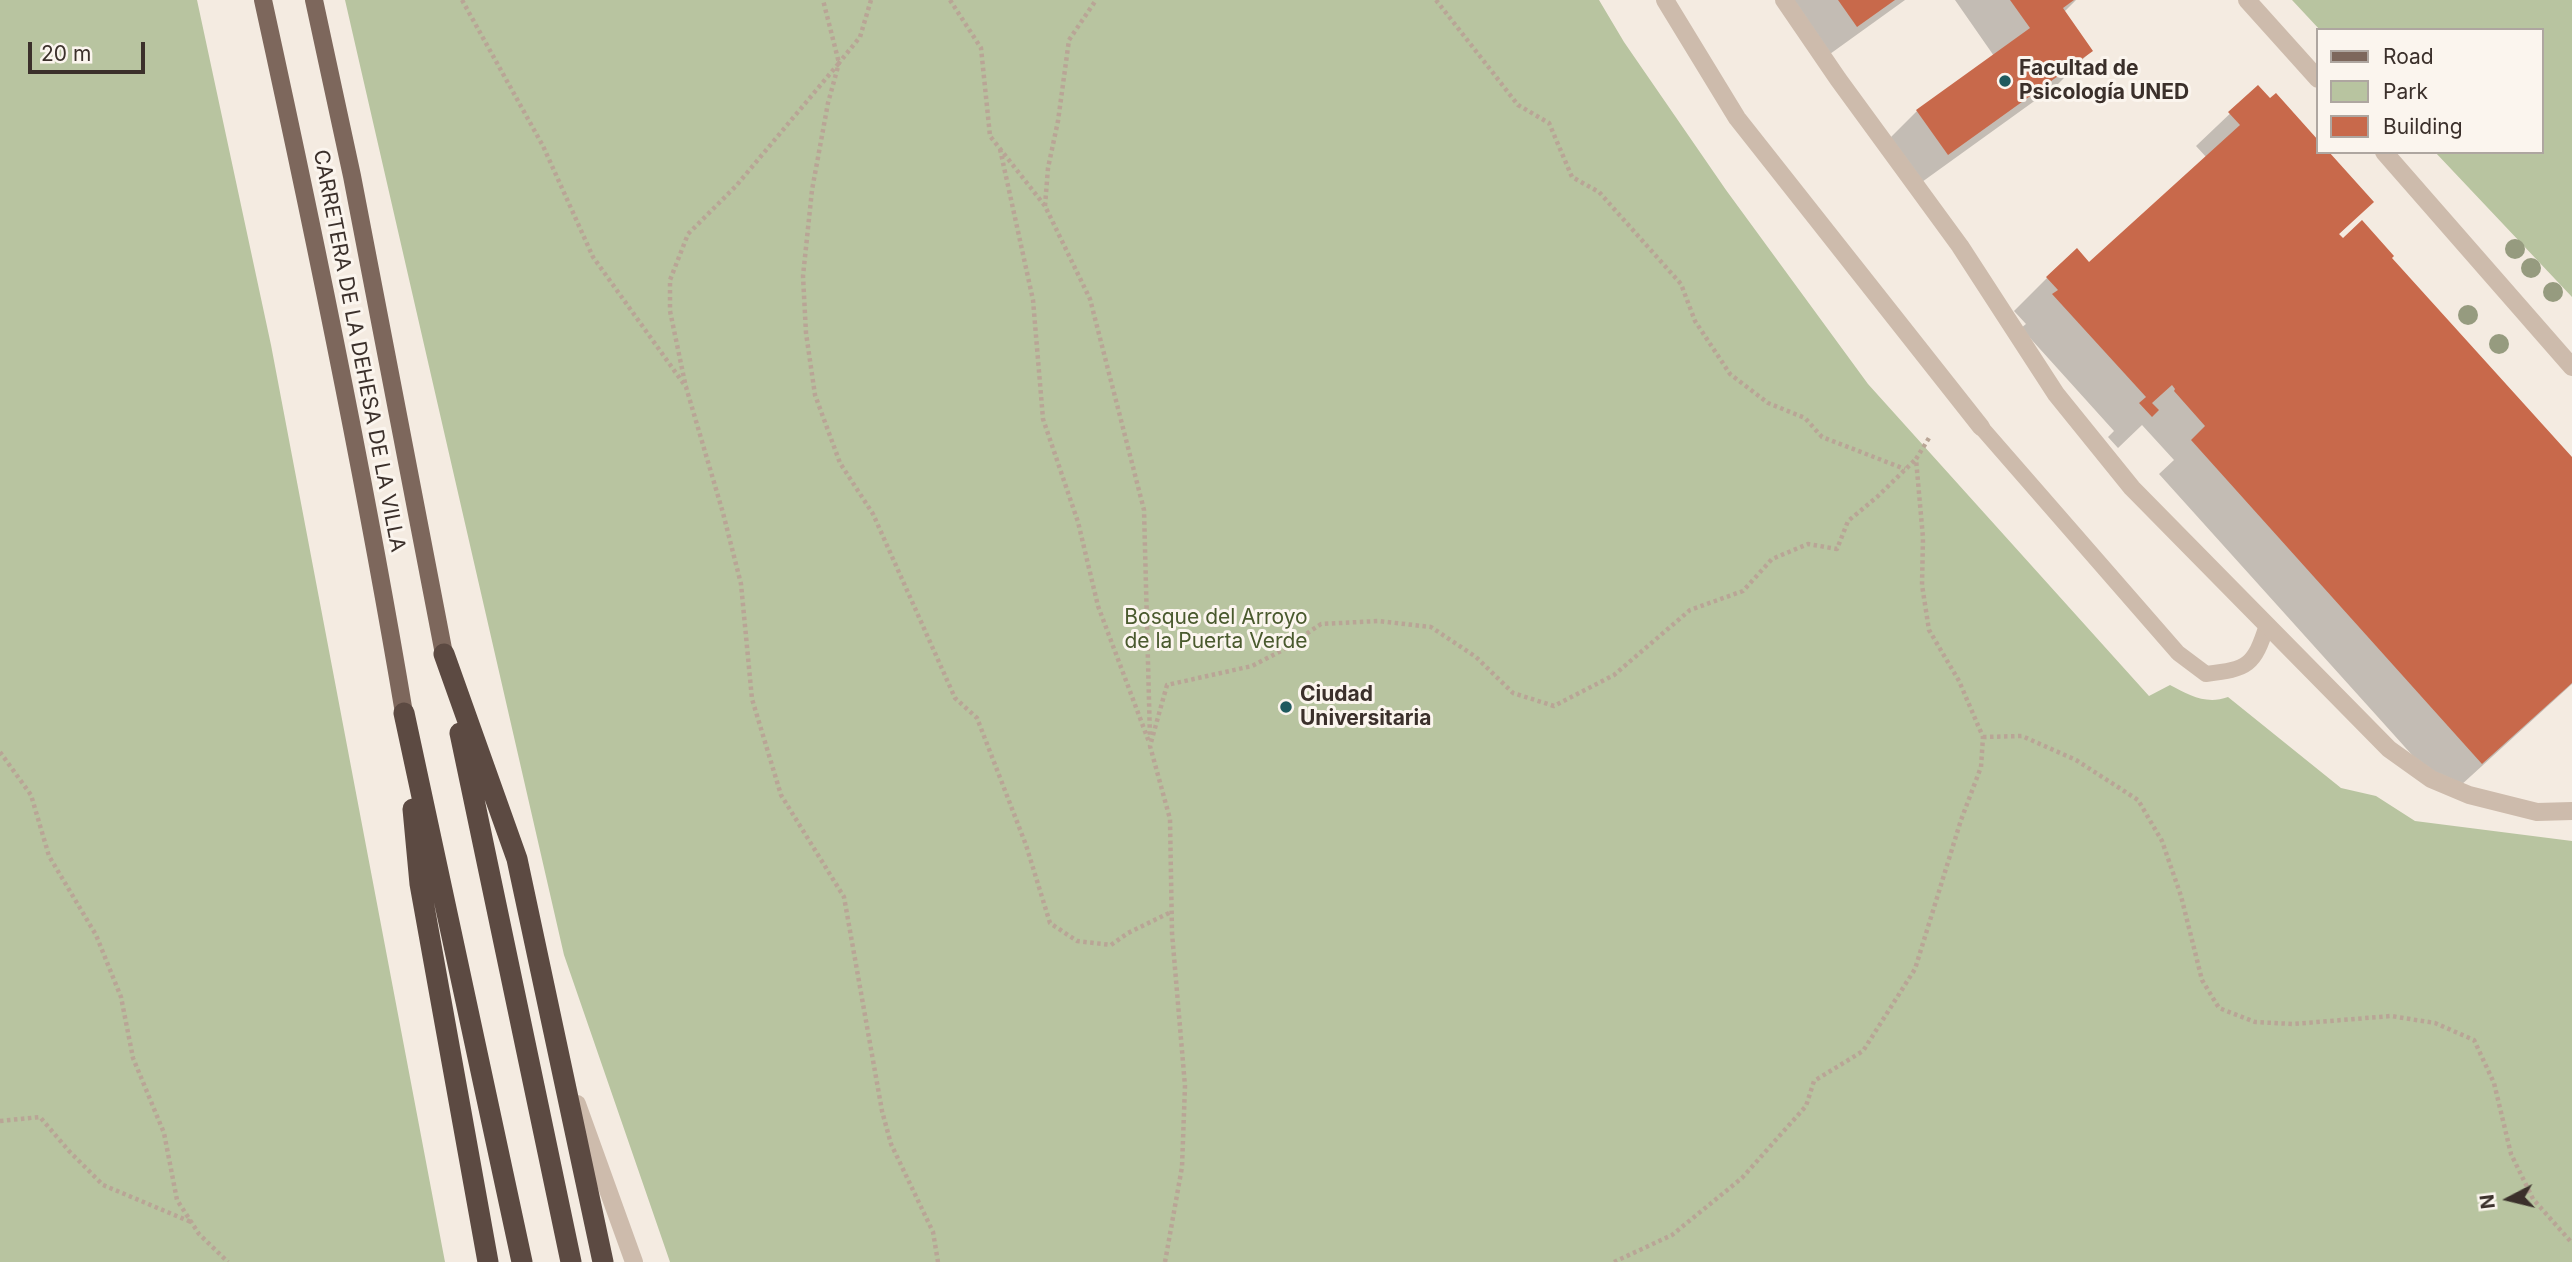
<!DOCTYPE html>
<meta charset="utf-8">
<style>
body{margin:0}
#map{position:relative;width:2572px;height:1262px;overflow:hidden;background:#f4ebe1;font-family:Inter,sans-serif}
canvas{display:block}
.legend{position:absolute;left:2316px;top:28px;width:228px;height:126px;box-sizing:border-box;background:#fbf5ee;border:2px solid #aea6a0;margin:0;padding:9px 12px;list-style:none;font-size:21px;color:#3b302b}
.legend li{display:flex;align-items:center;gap:14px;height:35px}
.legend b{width:35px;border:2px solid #aea6a0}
.north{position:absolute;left:2474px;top:1164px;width:70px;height:70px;-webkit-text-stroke:5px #fbf5ee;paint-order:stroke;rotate:263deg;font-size:19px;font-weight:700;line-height:28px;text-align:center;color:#3b302b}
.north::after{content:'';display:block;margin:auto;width:24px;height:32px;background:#3b302b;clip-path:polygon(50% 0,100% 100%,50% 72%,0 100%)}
.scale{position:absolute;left:28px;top:42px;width:117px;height:32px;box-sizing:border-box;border:4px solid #3b302b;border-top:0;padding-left:9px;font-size:21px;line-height:24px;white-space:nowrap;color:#3b302b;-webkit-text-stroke:5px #fbf5ee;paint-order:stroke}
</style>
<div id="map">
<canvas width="2572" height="1262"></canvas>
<ul class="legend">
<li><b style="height:9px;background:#7d675c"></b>Road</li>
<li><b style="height:19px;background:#b8c4a0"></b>Park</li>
<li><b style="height:19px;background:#c8694b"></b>Building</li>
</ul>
<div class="north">N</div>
<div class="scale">20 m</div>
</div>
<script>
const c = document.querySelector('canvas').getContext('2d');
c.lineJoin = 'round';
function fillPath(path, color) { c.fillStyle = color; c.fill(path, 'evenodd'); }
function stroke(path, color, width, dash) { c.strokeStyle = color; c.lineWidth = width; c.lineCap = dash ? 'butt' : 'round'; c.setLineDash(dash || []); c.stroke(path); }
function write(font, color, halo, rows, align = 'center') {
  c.font = font + ' Inter,sans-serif'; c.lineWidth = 6; c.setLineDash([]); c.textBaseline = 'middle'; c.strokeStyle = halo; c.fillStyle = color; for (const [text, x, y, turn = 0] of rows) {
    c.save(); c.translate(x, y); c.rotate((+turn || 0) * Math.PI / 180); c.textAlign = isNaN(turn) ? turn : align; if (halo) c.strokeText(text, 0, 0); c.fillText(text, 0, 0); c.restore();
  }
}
fillPath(new Path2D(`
 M0 0H197L271 345 445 1262H0Z
 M345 0H1599L1624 42 1726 190 1868 384 2149 696 2170 685C2189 695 2206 705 2228 697L2341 788 2376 796 2415 821 2572 841V1262H670L564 955Z
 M2292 0H2572V297L2435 152H2542V30H2320Z`), '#b8c4a0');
fillPath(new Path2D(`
 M1783 0H1905L1823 59Z
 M1955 0H2076L2063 13 2091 51 2058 84 1915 187 1884 144 1917 111 1994 56Z
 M2258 87 2270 100 2275 95 2318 143V152L2372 202 2338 235 2342 241 2390 257 2572 460V684L2449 796 2159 474 2174 460 2142 425 2118 448 2108 437 2114 431 2021 328 2026 324 2014 311 2047 278 2089 264 2207 158 2196 146Z`), '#0003');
fillPath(new Path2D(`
 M1838 0H1895L1857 27Z
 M2010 0H2074L2063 8 2093 51 1948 155 1916 110 2030 28Z
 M2258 85 2270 98 2276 93 2318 140V152H2329L2374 202 2339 234 2343 238 2362 220 2394 256 2392 258 2572 457V683L2482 764 2191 440 2205 426 2174 391 2175 389 2172 385 2152 403 2159 410 2152 417 2139 403 2146 397 2052 294 2058 290 2046 277 2077 248 2089 262 2240 125 2228 112Z`), '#c8694b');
stroke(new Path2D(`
 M462 0 543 146 593 257 686 387 723 513 741 584 752 699 781 795 844 897 882 1111 891 1144 933 1232 938 1262
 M871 0 860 37 839 63 828 103 812 190 803 276 806 333 815 395 840 463 873 514 955 698 977 718 1026 845 1050 923 1077 941 1111 945 1128 933 1171 912
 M950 0 981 48 990 136 1045 206 1090 299 1144 510 1150 738
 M1436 0 1518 105 1549 123 1572 177 1599 192 1681 284 1695 321 1730 374 1768 403 1805 418 1822 437 1905 469
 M1000 149 1033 300 1043 419 1078 522 1098 606 1149 742
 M1045 206 1048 168 1058 121 1069 40 1096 0
 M685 383 670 311V280L688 234 736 186 839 63 823 0
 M1983 737 2022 736 2076 760 2138 800 2162 841 2181 896 2202 980 2219 1008 2255 1022 2293 1024 2391 1016 2435 1023 2474 1040 2494 1083 2511 1154 2533 1199 2572 1243
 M0 752 31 795 49 856 96 935 121 997 133 1058 164 1133 177 1200 199 1234 228 1262
 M0 1121 40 1117 69 1151 103 1185 191 1222
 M1165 1262 1182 1167 1185 1086 1172 933 1170 819 1150 746 1167 685 1252 666 1281 651 1321 624 1378 621 1431 627 1476 657 1513 693 1554 706 1614 675 1690 610 1743 591 1772 559 1808 544 1837 549 1848 521 1877 497 1916 459
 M1614 1262 1672 1235 1742 1178 1806 1106 1814 1081 1863 1051 1915 969 1961 820 1981 767 1983 737 1959 681 1929 630 1922 585 1923 538 1916 459 1929 438`), '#b9a596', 4.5, [3.5, 3.5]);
stroke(new Path2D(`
 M1981 427 2178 653 2206 674C2248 669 2254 666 2267 625`), '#cdbbac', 16);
stroke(new Path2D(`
 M1665 0 1737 118 1981 427
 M1784 0 1838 79 1960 246 2056 394 2132 488 2389 749 2431 779 2469 795 2537 812 2572 811
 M2247 0 2318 79
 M2384 152 2572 367
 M577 1104 634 1262`), '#cdbbac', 18);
stroke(new Path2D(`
 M263 0C315 237 364 474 404 713
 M314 0 352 176 444 654`), '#7d675c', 18);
stroke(new Path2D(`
 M444 654 517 859 603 1262
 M404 713 522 1262
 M460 733 571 1262
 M413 809 420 884 488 1262`), '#5c4a42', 21);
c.fillStyle = '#969b7f';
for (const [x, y] of [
 [2515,249],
 [2531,268],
 [2553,292],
 [2468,315],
 [2499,344]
]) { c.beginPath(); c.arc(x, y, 10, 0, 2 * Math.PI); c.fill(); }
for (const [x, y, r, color] of [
 [2005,81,7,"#1f5a5e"],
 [1286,707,7,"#1f5a5e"]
]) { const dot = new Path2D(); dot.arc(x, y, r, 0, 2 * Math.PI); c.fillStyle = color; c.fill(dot); stroke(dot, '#fbf5ee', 2.5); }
write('bold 21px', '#3b302b', '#fbf5ee', [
 ["Facultad de",2019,69],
 ["Psicología UNED",2019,93],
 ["Ciudad",1300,695],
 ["Universitaria",1300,719]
], 'left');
write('21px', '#3b302b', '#fbf5ee', [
 ["CARRETERA DE LA DEHESA DE LA VILLA",359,351,79]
]);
write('21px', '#4a5a2e', '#fbf5ee', [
 ["Bosque del Arroyo",1216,618],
 ["de la Puerta Verde",1216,642]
]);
</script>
